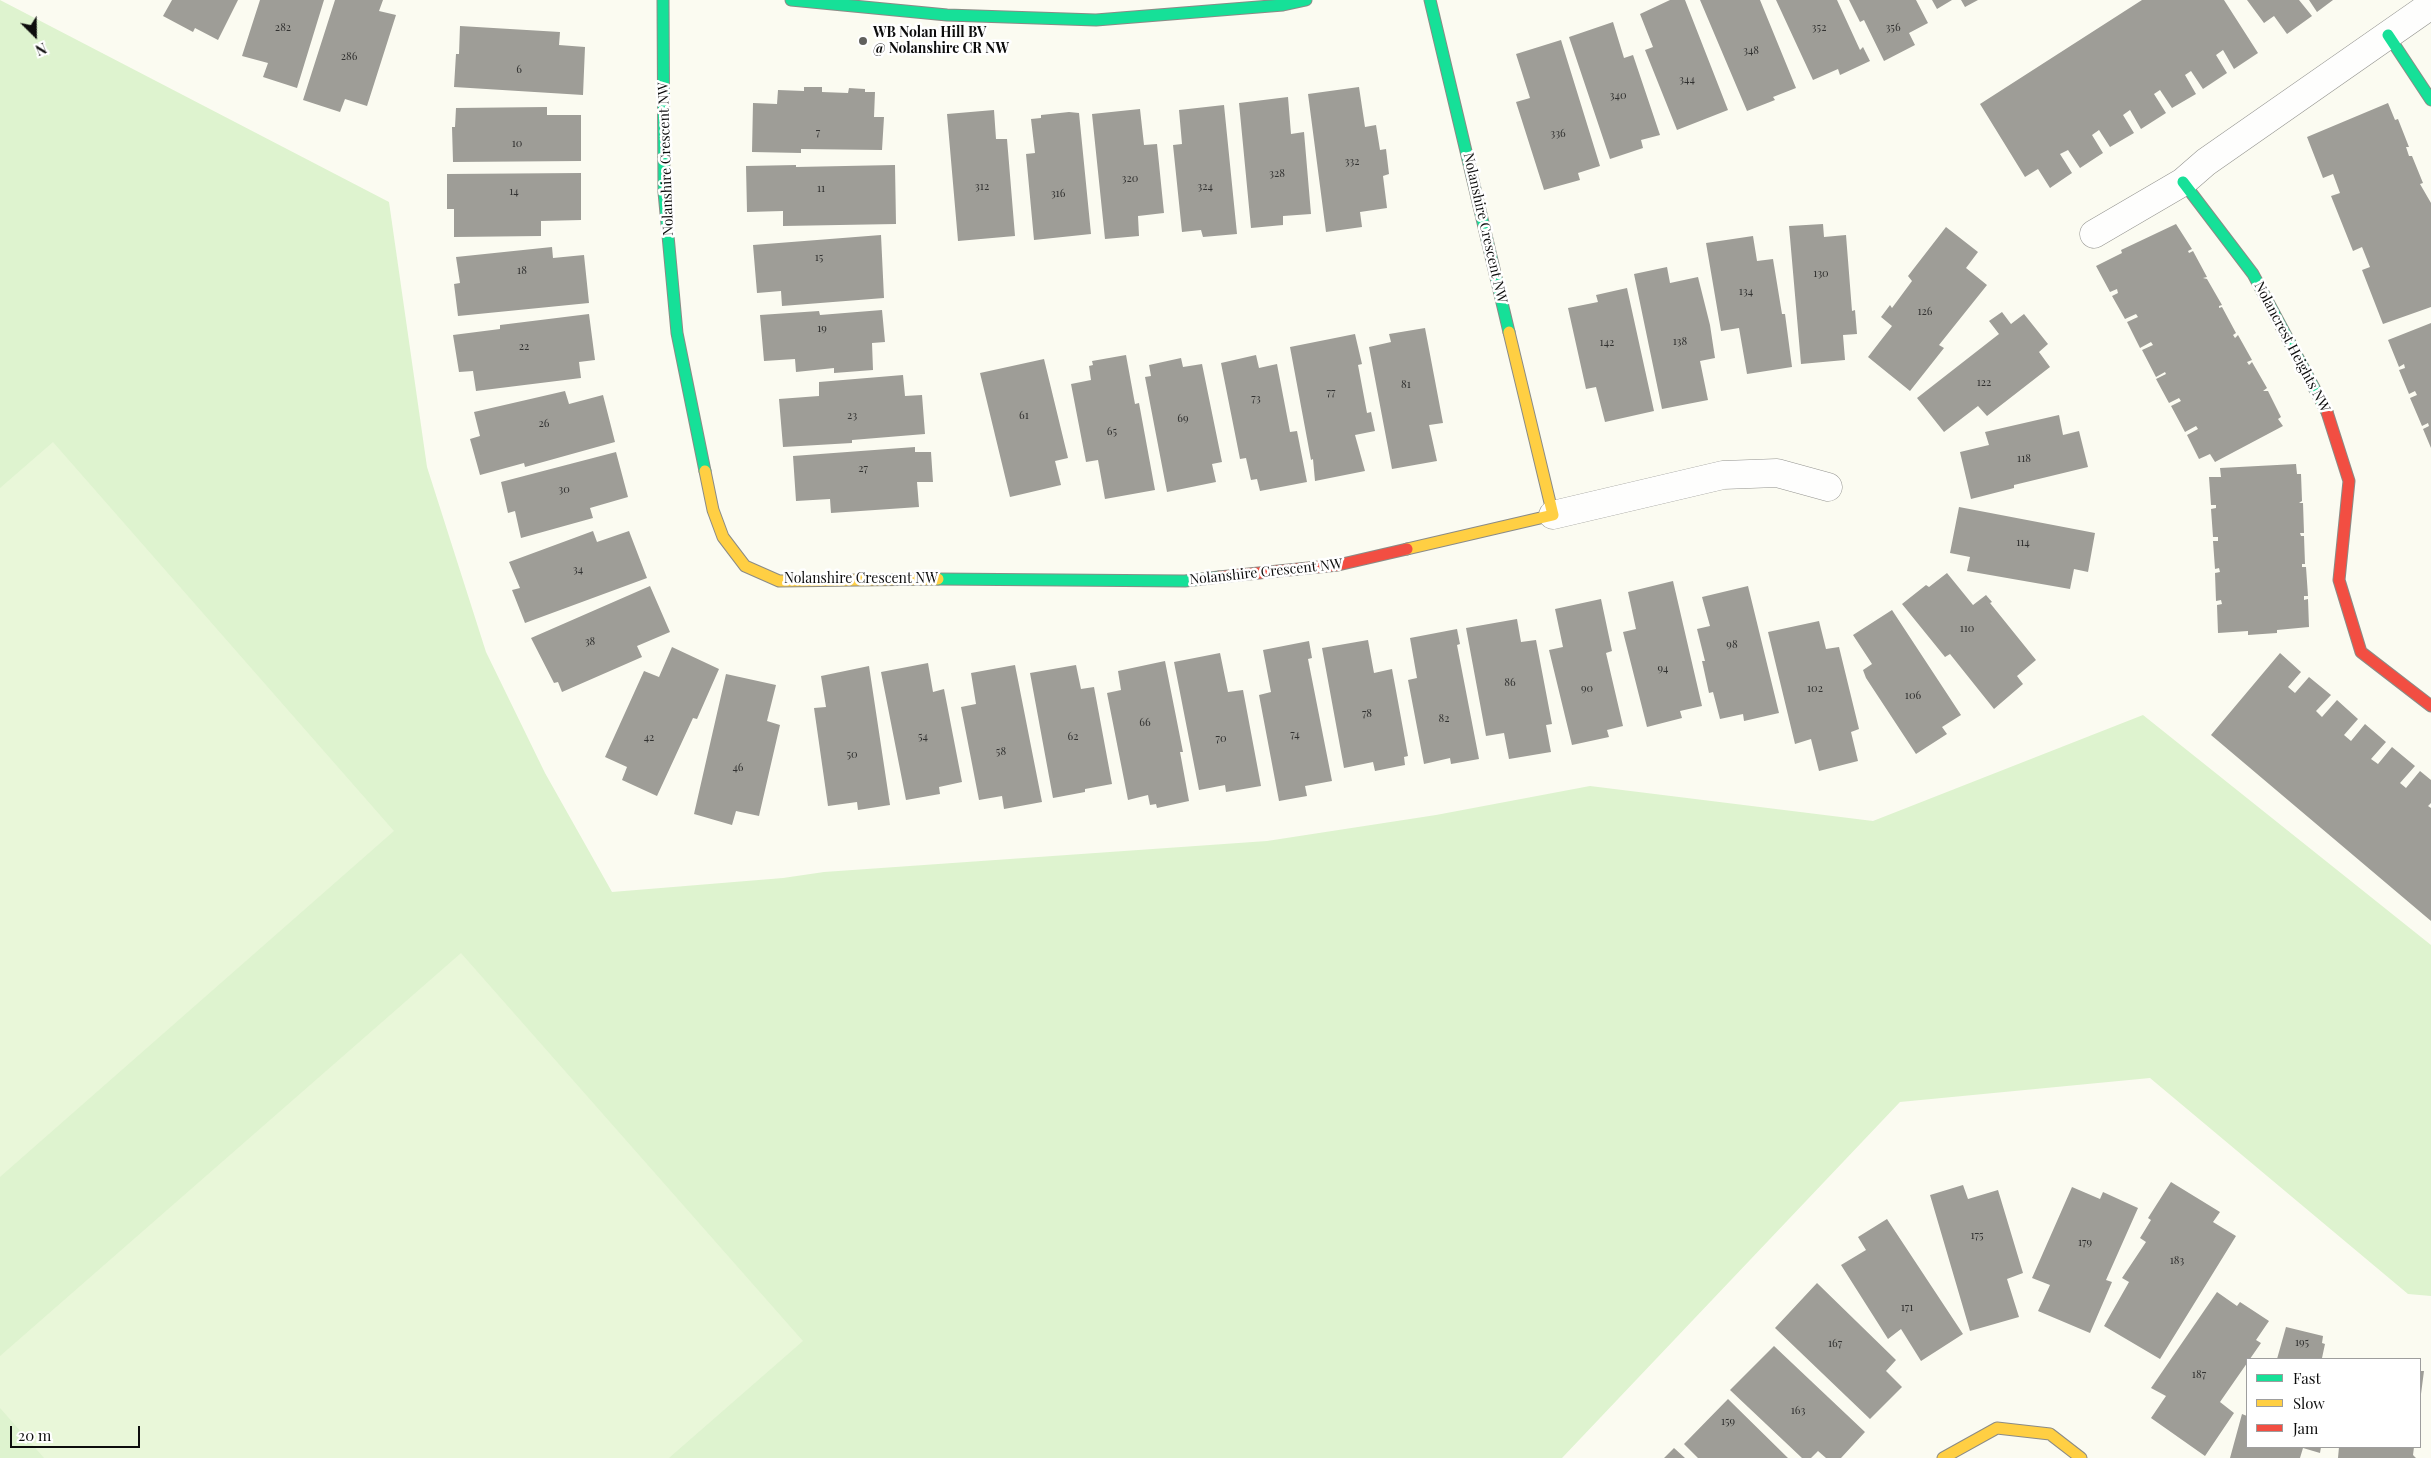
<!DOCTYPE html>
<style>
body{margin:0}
#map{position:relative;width:2431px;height:1458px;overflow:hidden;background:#fbfbf1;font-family:"Playfair Display",serif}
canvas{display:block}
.legend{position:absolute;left:2246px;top:1358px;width:175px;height:90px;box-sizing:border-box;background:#fff;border:1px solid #9e9e9e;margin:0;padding:6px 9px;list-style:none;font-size:15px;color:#0d0d0d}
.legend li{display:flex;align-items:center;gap:10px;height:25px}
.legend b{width:25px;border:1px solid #9e9e9e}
.north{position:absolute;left:10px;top:10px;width:50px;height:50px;-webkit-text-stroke:4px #fff;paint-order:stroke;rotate:157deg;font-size:14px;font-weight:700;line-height:20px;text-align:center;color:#0d0d0d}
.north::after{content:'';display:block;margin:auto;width:18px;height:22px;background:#0d0d0d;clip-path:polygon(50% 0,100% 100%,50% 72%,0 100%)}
.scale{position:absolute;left:10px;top:1426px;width:130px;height:22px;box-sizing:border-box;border:2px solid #0d0d0d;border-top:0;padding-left:6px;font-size:15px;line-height:18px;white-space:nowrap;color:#0d0d0d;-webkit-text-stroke:4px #fff;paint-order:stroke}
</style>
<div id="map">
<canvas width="2431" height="1458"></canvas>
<ul class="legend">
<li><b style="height:6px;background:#16e098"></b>Fast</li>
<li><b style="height:6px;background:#ffcf43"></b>Slow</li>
<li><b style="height:6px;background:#f24e42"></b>Jam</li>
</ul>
<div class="north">N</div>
<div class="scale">20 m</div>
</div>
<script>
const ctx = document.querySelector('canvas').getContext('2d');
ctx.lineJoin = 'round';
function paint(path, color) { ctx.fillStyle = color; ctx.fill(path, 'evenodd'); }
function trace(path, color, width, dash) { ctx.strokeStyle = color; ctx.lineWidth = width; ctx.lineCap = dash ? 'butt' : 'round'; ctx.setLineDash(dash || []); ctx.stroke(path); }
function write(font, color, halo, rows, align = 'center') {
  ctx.font = font + ' "Playfair Display",serif'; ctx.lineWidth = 5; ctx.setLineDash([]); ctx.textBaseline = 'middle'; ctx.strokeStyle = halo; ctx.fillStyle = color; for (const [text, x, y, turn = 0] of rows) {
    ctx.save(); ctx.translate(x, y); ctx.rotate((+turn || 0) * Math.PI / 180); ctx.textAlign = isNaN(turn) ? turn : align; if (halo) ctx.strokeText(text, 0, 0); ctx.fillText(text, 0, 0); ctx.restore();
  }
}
const green = new Path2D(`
 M0 0 389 202 427 467 486 652 545 773 612 892 783 878 824 872 1267 841 1436 815 1590 786 1873 821 2143 715 2431 945V1296L2408 1294 2150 1078 1900 1102 1562 1458H0Z`);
const pitch = new Path2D(`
 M53 442 394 831 0 1177V488Z
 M461 953 803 1341 669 1458H44L0 1408V1356Z`);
const building = new Path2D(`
 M172 0H238L218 40 195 28 193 32 163 16Z
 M260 0H324L297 88 263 77 268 63 242 56Z
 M335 0H383L379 11 396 15 367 106 345 99 340 112 303 100Z
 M1670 0H1685L1728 110 1677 130 1645 50 1653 47 1640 14Z
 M1700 0H1760L1796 88 1773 97 1775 100 1747 111Z
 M1776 0H1837L1860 50 1863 47 1870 61 1840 75 1838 69 1813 80Z
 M1849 0H1916L1928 23 1909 33 1915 45 1884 61 1864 20 1860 22Z
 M1932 0H1952L1937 9Z
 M1961 0H1978L1965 7Z
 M2142 0H2224L2258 53 2234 69 2223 50 2216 55 2227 73 2203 89 2191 71 2185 75 2196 94 2172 108 2160 90 2154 94 2166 113 2141 129 2130 110 2123 115 2134 133 2110 147 2099 130 2092 135 2103 153 2080 168 2068 150 2060 154 2072 173 2050 188 2038 169 2025 177 1980 104Z
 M2247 0H2299L2312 16 2287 34 2274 16 2264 23Z
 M2309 0H2333L2317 12Z
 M1613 22 1624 58 1633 55 1660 135 1641 140 1643 148 1610 159 1569 37Z
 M460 26 560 32 559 45 585 47 583 95 454 87 456 54H459Z
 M1561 40 1600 166 1578 173 1580 180 1544 190 1516 102 1530 98 1516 54Z
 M804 87H822V92L848 93 849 88 865 89V92H875L874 117H884L882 150 801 149V153L752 152 753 103 777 104 778 90 804 91Z
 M1359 87 1365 127 1376 125 1380 150 1386 149 1389 174 1383 176 1387 208 1360 212 1362 227 1326 232 1308 94Z
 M1288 97 1291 134 1304 132 1311 214 1283 216V225L1251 228 1239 103Z
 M2388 103 2395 120 2398 119 2409 147H2406L2409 156H2412L2423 183 2420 184 2431 203V307L2383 324 2362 270 2370 267 2362 247 2353 251 2331 196 2340 193 2333 174 2323 178 2307 137Z
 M1224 105 1237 234 1203 237 1201 230 1182 232 1173 145 1182 144 1179 110Z
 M547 107V115H581V161L453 162 452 127H455L456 108Z
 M1140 109 1144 145 1157 144 1164 213 1138 216 1139 236 1105 239 1092 114Z
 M994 110 996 139H1007L1015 236 958 241 947 114Z
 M1069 112 1079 113 1091 234 1034 240 1026 154 1035 153 1031 119 1041 118V115Z
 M796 165V167L895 165 896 224 783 226V211L747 212 746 166Z
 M581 173V220L541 221V236L454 237V209H447V174Z
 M1823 224 1824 237 1846 235 1852 311 1855 310 1857 334 1843 335 1845 360 1801 364 1789 226Z
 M2176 224 2192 249 2188 251 2189 253 2193 251 2207 277 2203 278 2207 279 2222 305 2219 306V308L2222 307 2236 333 2233 335 2235 338 2238 335 2252 360 2247 362 2249 365 2252 362 2267 388 2263 391H2268L2281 417 2278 419 2283 426 2215 462 2210 454 2199 459 2187 435 2198 429 2196 426 2185 432 2171 406 2181 401 2179 398 2169 403 2156 379 2166 374 2165 372 2156 377 2142 350 2153 345 2151 342 2140 348 2127 322 2138 317 2136 314 2125 319 2112 296 2118 293 2117 289 2110 292 2096 266 2122 253 2121 250Z
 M1946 227 1978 252 1966 268 1987 285 1939 345 1944 348 1910 391 1868 357 1892 326 1881 317 1890 305 1892 308 1912 281 1908 276Z
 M881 235 884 298 782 306 781 291 757 293 753 245Z
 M1753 236 1757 261 1773 259 1782 314H1785L1792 367 1747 374 1739 328 1721 331 1706 243Z
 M552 247 553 258 584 255 589 303 458 316 454 284 460 283 456 257Z
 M1667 267 1670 283 1698 277 1710 325 1715 358 1700 361 1708 400 1662 409 1634 274Z
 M1627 288 1654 411 1605 422 1596 387 1586 389 1568 308 1598 302 1596 295Z
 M882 310 885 342 872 343 873 370 834 373V368L796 372 795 359 764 361 760 315 819 311 820 315Z
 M2002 312 2011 324 2024 314 2048 344 2039 352 2050 367 1987 416 1978 406 1944 432 1917 398 1999 334 1989 321Z
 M589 314 595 360 579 362 581 378 476 391 473 371 459 372 453 335 500 329V325Z
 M2431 323V448L2423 429 2429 426 2428 423 2422 426 2410 398 2417 395 2415 391 2409 394 2399 370 2405 368 2404 364 2399 367 2388 340Z
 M1425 328 1443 423 1429 425 1437 461 1392 469 1369 347 1391 342 1389 334Z
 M1355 334 1362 364 1358 365 1367 413 1371 412 1375 431 1355 435 1365 471 1315 481 1313 459 1311 460 1290 347Z
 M1126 355 1135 404 1139 403 1155 490 1105 499 1098 460 1086 462 1071 384 1091 380 1089 366 1093 365 1092 361Z
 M1256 355 1259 368 1277 364 1290 432 1297 431 1307 482 1260 491 1257 479 1251 480 1246 458 1240 459 1221 363Z
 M1181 358 1183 367 1202 364 1222 462 1212 464 1216 482 1167 492 1145 377 1151 376 1149 365Z
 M1044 359 1068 458 1055 461 1061 485 1010 497 980 373Z
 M903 375 905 396 922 395 925 434 852 440V443L783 447 779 399 819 396V382Z
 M565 391 569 404 603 395 615 442 525 467 524 463 480 475 470 439 480 436 474 412Z
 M2059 415 2063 435 2079 431 2088 467 2014 485V488L1971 499 1960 452 1989 445 1985 432Z
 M915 447V452H931L933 482H917L919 507 831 513 830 499 796 501 793 456Z
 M616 452 628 497 590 508 593 518 521 538 515 511 508 513 501 482Z
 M2296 464 2297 474H2301L2302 501 2299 503H2303L2304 533H2300L2301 536H2304L2305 564H2302V567H2306L2308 596H2304V600L2308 599 2309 627 2277 630V633L2248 635V631L2218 633 2217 605 2222 604 2221 600 2216 601 2215 573 2220 572 2219 568 2215 569 2213 541H2218V537H2213L2211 509 2216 508V505H2211L2209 477H2221L2220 468Z
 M1959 507 2095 533 2088 572 2074 569 2070 589 1967 571 1970 557 1950 553Z
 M593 531 597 542 629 531 647 578 525 623 512 590 520 588 509 562Z
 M1947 573 1973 605 1986 595 1992 602 1990 603 2036 660 2017 676 2023 684 1994 709 1950 654 1945 657 1902 604 1926 585 1929 587Z
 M1673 581 1702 706 1680 711 1682 718 1647 727 1623 632 1636 629 1628 592Z
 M650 586 670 632 637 646 642 657 562 692 558 682 554 683 531 638Z
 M1748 586 1779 713 1744 721 1743 714 1720 719 1713 692 1709 693 1702 661H1705L1697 629 1710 626 1702 597Z
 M1601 599 1612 651 1606 653 1623 726 1607 730 1609 737 1572 745 1549 650 1563 647 1555 609Z
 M1892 610 1961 715 1942 727 1947 734 1916 754 1866 678 1863 670 1872 664 1853 635Z
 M1517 619 1521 642 1536 640 1552 724 1546 725 1551 752 1509 759 1504 733 1486 736 1466 628Z
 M1819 621 1826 649 1839 647 1859 729 1851 732 1858 761 1819 771 1811 739 1795 744 1768 632Z
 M1457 629 1460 644 1457 645 1479 759 1451 764 1450 758 1424 764 1408 680 1417 678 1410 638Z
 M1368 640 1374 673 1392 669 1408 756 1404 757 1405 765 1375 771 1373 762 1344 768 1322 648Z
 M1309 641 1312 658 1308 659 1332 781 1305 786 1307 796 1279 801 1259 695 1271 692 1263 650Z
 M672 647 719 669 697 719 693 718 657 796 622 780 627 767 605 757 644 671 659 677Z
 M1220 653 1228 692 1243 690 1261 786 1226 792 1225 785 1199 790 1174 662Z
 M2280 653 2301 672 2288 687 2295 693 2309 677 2331 695 2316 711 2322 717 2337 700 2358 719 2344 735 2351 741 2365 724 2386 742 2371 759 2378 764 2392 747 2415 766 2400 783 2406 788 2420 771 2431 780V803L2428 806 2431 808V921L2211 735Z
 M1165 661 1183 752H1180L1189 801 1157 808 1156 804 1150 805 1148 795 1128 800 1107 693 1121 690 1118 671Z
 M928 663 933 692 944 689 962 782 939 787 940 794 906 800 881 672Z
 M1015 665 1042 802 1004 809 1002 796 979 800 961 707 976 704 971 673Z
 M1076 665 1081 689 1094 687 1112 784 1085 789V792L1053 798 1030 673Z
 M869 666 890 805 858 810 857 802 828 806 814 708 826 707 821 676Z
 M726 674 776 685 767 721 780 725 759 816 736 811 732 825 694 814Z
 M2171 1182 2220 1212 2213 1222 2236 1236 2160 1359 2104 1326 2129 1282 2122 1278 2146 1242 2140 1238 2151 1220 2148 1218Z
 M1963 1185 1968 1199 1998 1190 2023 1273 2007 1279 2019 1317 1970 1331 1930 1195Z
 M2072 1187 2100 1199 2103 1192 2138 1208 2106 1280 2112 1282 2090 1333 2038 1311 2050 1285 2032 1278Z
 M1887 1219 1963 1334 1921 1361 1901 1329 1888 1339 1841 1265 1866 1250 1858 1237Z
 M1817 1283 1896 1360 1886 1371 1902 1387 1870 1419 1775 1328Z
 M2217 1292 2237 1306 2240 1302 2269 1321 2256 1340 2261 1343 2220 1402 2234 1413 2205 1456 2151 1418 2166 1396 2151 1388Z
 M2286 1327 2323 1336 2322 1343 2325 1344 2322 1358 2326 1359H2277Z
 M1774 1346 1865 1432 1841 1458H1826L1818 1451 1811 1458H1802L1730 1390Z
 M2420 1371H2424L2421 1394H2420Z
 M1728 1399 1788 1458H1698L1684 1444Z
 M2242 1414 2247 1416V1447H2321L2320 1453 2303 1448 2300 1458H2230Z
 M2339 1447H2414L2413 1455 2416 1458H2338Z
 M1674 1448 1685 1458H1664Z`);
const street = new Path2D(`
 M2094 234 2183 182 2206 162 2431 5
 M1553 515 1723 475 1777 473 1828 487`);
const fast = new Path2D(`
 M663 0 664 192 677 333 705 471
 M791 0 947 15 1096 20 1283 5 1306 0
 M1430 0 1509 332
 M2388 35 2431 100
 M2183 182 2253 274 2327 412
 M938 579 1185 581 1219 577`);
const slow = new Path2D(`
 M705 471 713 510 723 537 745 566 779 581 938 579
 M1407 549 1553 515 1509 332
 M1943 1458 1997 1428 2050 1434 2081 1458`);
const jam = new Path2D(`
 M2327 412 2349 481 2339 580 2361 652 2431 706
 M1219 577 1338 565 1407 549`);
const markers = [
 [863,41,5,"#60605d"]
];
const numberNames = [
 ["282",283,28],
 ["352",1819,28],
 ["356",1893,28],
 ["348",1751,51],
 ["286",349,57],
 ["6",519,70],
 ["344",1687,80],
 ["340",1618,96],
 ["7",818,133],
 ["336",1558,134],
 ["10",517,144],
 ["332",1352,162],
 ["328",1277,174],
 ["320",1130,179],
 ["312",982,187],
 ["324",1205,187],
 ["11",821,189],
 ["14",514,192],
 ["316",1058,194],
 ["15",819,258],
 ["18",522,271],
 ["130",1821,274],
 ["134",1746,292],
 ["126",1925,312],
 ["19",822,329],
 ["138",1680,342],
 ["142",1607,343],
 ["22",524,347],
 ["122",1984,383],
 ["81",1406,385],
 ["77",1331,393],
 ["73",1256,399],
 ["23",852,416],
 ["61",1024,416],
 ["69",1183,419],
 ["26",544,424],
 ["65",1112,432],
 ["118",2024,459],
 ["27",863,469],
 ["30",564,490],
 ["114",2023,543],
 ["34",578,570],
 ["110",1967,629],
 ["38",590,642],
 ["98",1732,645],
 ["94",1663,669],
 ["86",1510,683],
 ["90",1587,689],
 ["102",1815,689],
 ["106",1913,696],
 ["78",1367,714],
 ["82",1444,719],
 ["66",1145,723],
 ["74",1295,735],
 ["54",923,737],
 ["62",1073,737],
 ["42",649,738],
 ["70",1221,739],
 ["58",1001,752],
 ["50",852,755],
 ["46",738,768],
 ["175",1977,1236],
 ["179",2085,1243],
 ["183",2177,1261],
 ["171",1907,1308],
 ["195",2302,1343],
 ["167",1835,1344],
 ["187",2199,1375],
 ["163",1798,1411],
 ["159",1728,1422]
];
const poiNames = [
 ["WB Nolan Hill BV",873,33],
 ["@ Nolanshire CR NW",873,49]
];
const streetNames = [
 ["Nolanshire Crescent NW",666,159,-92],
 ["Nolanshire Crescent NW",1485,228,77],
 ["Nolancrest Heights NW",2292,347,62],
 ["Nolanshire Crescent NW",1266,572,-6],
 ["Nolanshire Crescent NW",861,579]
];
paint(green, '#def3cf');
paint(pitch, '#e9f7d9');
paint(building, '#9e9d97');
trace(street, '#949490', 29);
trace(fast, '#8b8b86', 13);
trace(slow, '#8b8b86', 13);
trace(jam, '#8b8b86', 13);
trace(street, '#fefefd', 28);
trace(fast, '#16e098', 11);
trace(slow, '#ffcf43', 11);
trace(jam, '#f24e42', 11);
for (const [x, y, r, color] of markers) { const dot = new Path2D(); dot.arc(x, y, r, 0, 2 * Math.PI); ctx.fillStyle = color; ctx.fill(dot); trace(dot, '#fff', 2); }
write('11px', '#313130', null, numberNames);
write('bold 14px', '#0d0d0d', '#fff', poiNames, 'left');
write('14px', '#0d0d0d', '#fff', streetNames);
</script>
